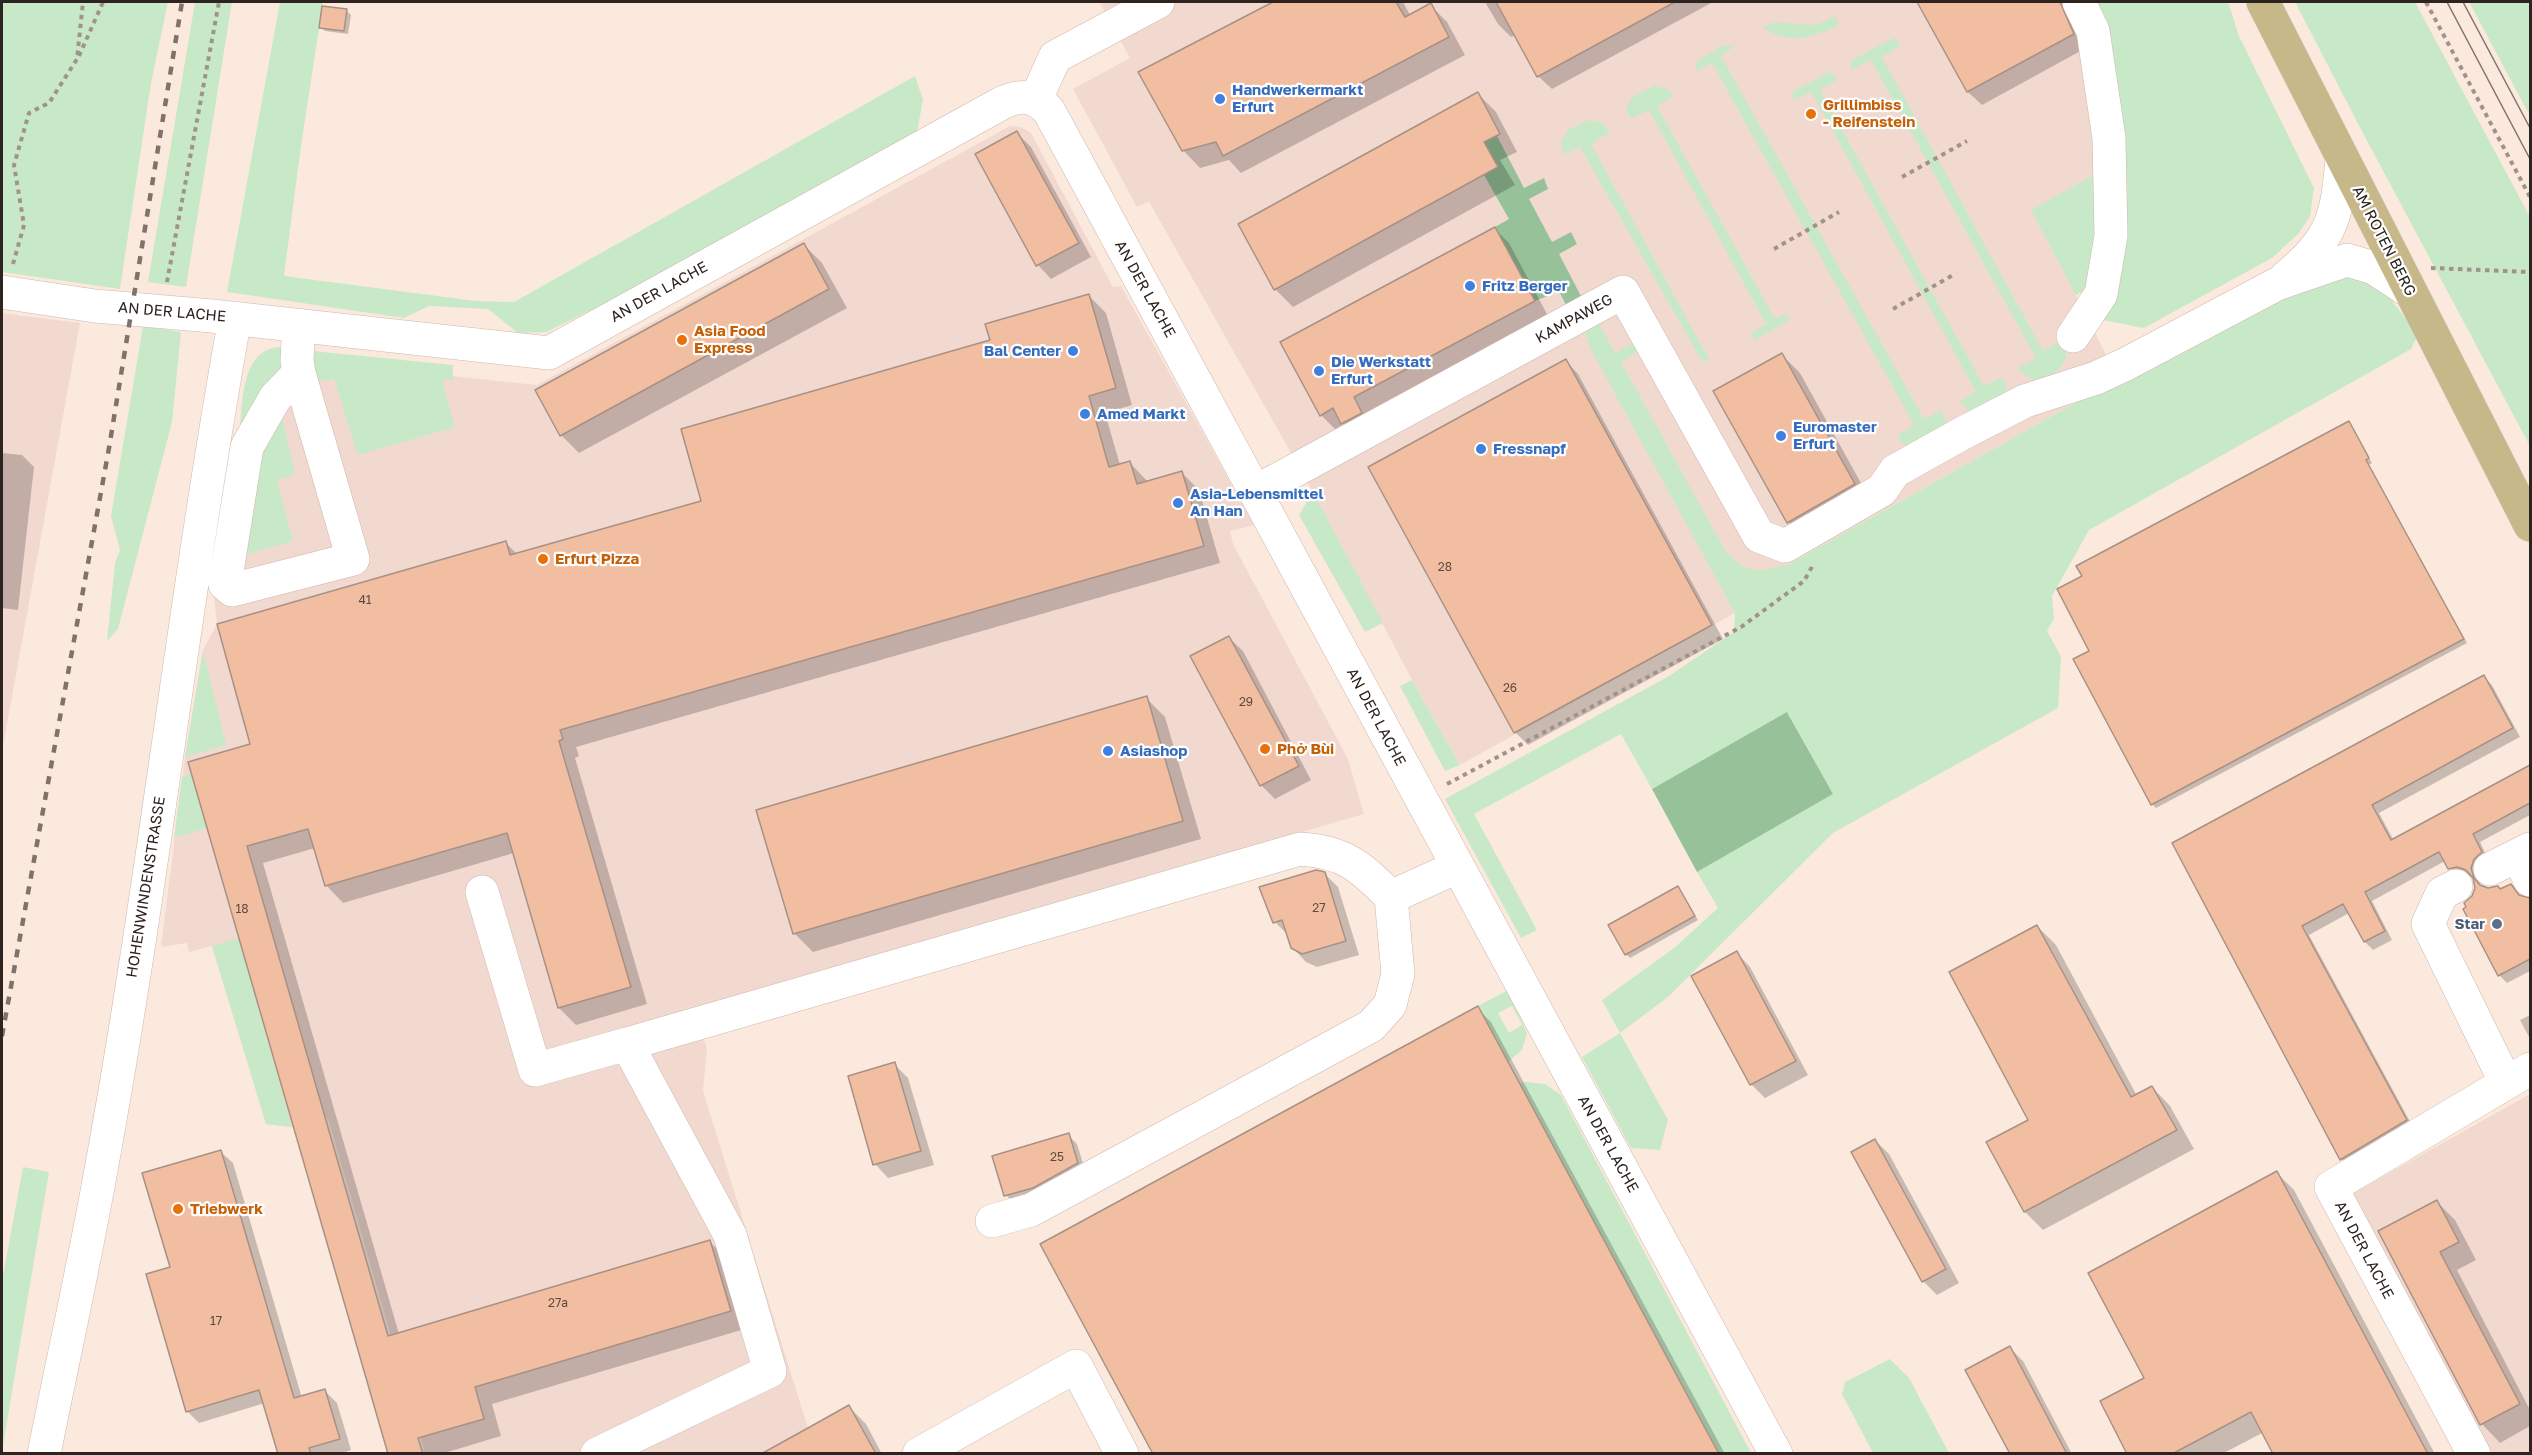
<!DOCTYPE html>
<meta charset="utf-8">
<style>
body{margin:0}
#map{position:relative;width:2532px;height:1455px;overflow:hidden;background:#fce9de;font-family:"Golos Text",sans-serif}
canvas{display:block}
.frame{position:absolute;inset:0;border:3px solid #2d2420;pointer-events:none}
</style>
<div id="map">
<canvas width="2532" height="1455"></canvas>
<div class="frame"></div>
</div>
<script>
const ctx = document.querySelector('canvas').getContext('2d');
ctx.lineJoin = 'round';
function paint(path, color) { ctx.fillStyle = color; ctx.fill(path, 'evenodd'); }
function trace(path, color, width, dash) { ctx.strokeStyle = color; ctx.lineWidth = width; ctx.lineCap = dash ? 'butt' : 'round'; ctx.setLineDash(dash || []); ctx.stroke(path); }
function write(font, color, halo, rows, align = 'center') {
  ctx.font = font + ' "Golos Text",sans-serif'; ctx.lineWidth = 4.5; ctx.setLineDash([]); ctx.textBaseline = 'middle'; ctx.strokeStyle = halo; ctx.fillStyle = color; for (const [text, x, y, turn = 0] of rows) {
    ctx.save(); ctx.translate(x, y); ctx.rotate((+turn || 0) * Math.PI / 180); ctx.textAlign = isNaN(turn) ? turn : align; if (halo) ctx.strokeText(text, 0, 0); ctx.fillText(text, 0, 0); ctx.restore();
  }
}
const commercial = new Path2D(`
 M1099 2H2067L2082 30 2101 171 2096 284 2076 295 2118 379 1789 564 1735 613 1460 765 1412 680 1313 492 1169 237 1149 202 1137 207 1073 89 1130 58Z
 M1010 126 1021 127 1031 133 1113 287 1121 286 1254 525 1230 531 1233 544 1348 759 1364 814 694 1008 707 1049 703 1091 808 1428 761 1453H425L328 1118 292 1127 266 1124 212 946 189 952 187 943 161 947 185 757 203 650 217 624 214 598 246 386 271 357 537 385Z
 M2 313 80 323 2 752Z
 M2530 1094V1453H2465L2330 1206Z`);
const green = new Path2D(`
 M2 2H168L151 83 120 289 2 272Z
 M195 2H232L186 287 148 282Z
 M280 2H323L300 153 284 276 476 301 514 302 915 76 923 100 917 132 608 302 546 332 518 333 488 309 429 306 404 318 227 292Z
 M2088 2H2228L2239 36 2314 188 2310 216 2299 233 2272 258 2144 328 2103 320Z
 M2295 2H2415L2530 217V446L2365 137Z
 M2469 2H2530V116Z
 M1835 16 1839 25C1816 37 1785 46 1763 27L1775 22 1815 25Z
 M1895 37 1900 46 1882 57 2043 351 2063 340 2067 357 2059 370 2040 381 2029 378 2017 368 2036 358 1871 60 1852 70 1850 61Z
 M1724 45 1735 46 1721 56 1924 419 1941 410 1946 421 1942 432 1907 446 1901 442 1898 435 1914 425 1712 63 1695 72 1697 61Z
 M1829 72 1833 73 1837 80 1820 90 1984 386 2002 377 2007 387 2006 395 1970 414 1960 401 1976 392 1827 120 1811 92 1794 100 1792 95 1794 91Z
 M1655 85 1667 89 1674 96 1657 106 1775 319 1786 313 1790 320 1754 340 1751 333 1766 324 1649 110 1631 119 1626 109 1631 98Z
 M1589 120 1602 123 1610 132 1591 144 1709 359 1703 363 1580 147 1564 155 1561 142 1568 130Z
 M2101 171 2096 284 2076 295 2031 210Z
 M2341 274 2380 285 2418 335 2411 349 2089 530 2052 596 2054 618 2047 631 2061 657 2058 708 1833 833 1668 997 1620 1033 1668 1120 1660 1150 1631 1148 1582 1057 1620 1033 1602 1000 1674 948 1718 908 1697 872 1833 794 1788 713 1652 789 1621 734 1474 814 1537 930 1521 938 1445 799 1669 676 1734 632 1735 613 1590 348 1584 329 1598 322 1615 353 1634 343 1638 351 1621 362 1726 552C1748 575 1760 572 1789 564L2118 379 2305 285Z
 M143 326 181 332 172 422 118 629 107 641 115 563 120 550 111 516Z
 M280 347 285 353 287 374 239 441C243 410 238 349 280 347Z
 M313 351 453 365V380H442L455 427 358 455 334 379 315 382Z
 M280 409 295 474 277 480 293 541 238 557 255 453Z
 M1313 492 1383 623 1365 632 1299 515Z
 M203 650 226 745 185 757Z
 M1412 680 1460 765 1445 771 1400 686Z
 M191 774 207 828 174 838 182 777Z
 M238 938 292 1127 266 1124 212 946Z
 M1508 990 1527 1033 1522 1050 1508 1062 1478 1006ZM1512 1006 1522 1025 1509 1033 1498 1013Z
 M1527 1082 1545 1084 1561 1095 1751 1453H1719L1519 1083Z
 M23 1167 49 1172 2 1451V1281Z
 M1890 1359 1909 1378 1949 1453H1873L1842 1394 1845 1382Z`);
const forest = new Path2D(`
 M1497 136 1524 188 1544 178 1548 189 1529 199 1552 242 1571 232 1577 244 1559 254 1582 298 1568 309 1559 291 1535 301 1495 227 1509 219 1484 175V142Z
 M1787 712 1833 794 1697 872 1652 789Z`);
const shadow = new Path2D(`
 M1276 2H1403L1410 15 1430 5 1447 22 1465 55 1241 173 1229 160 1200 168 1183 150 1141 73Z
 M1485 2H1713L1552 89 1538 76 1516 35 1511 37 1498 24Z
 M1919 2H2072L2086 48 1982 105 1968 92Z
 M346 10 351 15 348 34 325 31 321 27Z
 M1478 94 1496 112 1517 152 1500 160 1515 185 1293 307 1275 289Z
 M1017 133 1031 147 1091 257 1051 279 1038 265 977 155Z
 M1495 229 1509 243 1548 316 1367 412 1375 427 1357 437 1344 424 1335 429 1321 415Z
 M804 245 822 263 847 308 579 453 561 435Z
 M1089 296 1106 313 1132 405 1105 413 1120 465 1130 463 1148 482 1182 473 1199 490 1220 563 576 747 579 756 575 758 647 1004 576 1025 559 1008 514 853 343 903 326 885 315 848 263 863 399 1334 710 1242 727 1259 748 1328 492 1404 501 1436 441 1454H390L189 763 252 745 505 542 518 555 703 502 992 341Z
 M1781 354 1800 373 1872 503 1807 541 1788 522Z
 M1566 361 1578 374 1723 639 1528 745 1515 732 1370 468Z
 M2349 423 2372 463 2368 465 2467 643 2156 808 2152 804 2091 651Z
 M2 453 22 455 34 467 18 610 2 608Z
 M1229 638 1243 651 1311 780 1275 799 1261 785Z
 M2484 677 2492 685 2520 737 2379 813 2394 841 2530 767V815L2480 842 2489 861 2479 876 2481 887 2501 891 2511 885 2522 898 2530 900V971L2507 983 2499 975 2474 878 2466 875 2457 877 2445 861 2372 901 2392 940 2373 950 2365 942 2349 913 2309 935 2414 1129 2350 1167 2341 1159 2174 843Z
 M1146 698 1165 717 1201 839 813 952 794 933Z
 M1324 873 1338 887 1359 955 1317 967 1306 962 1292 947 1288 935 1275 922Z
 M1677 887 1698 920 1630 958 1626 954Z
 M2037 926 2056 945 2137 1096 2152 1087 2170 1106 2194 1149 2043 1230 2025 1212 1988 1143 2030 1121Z
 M1737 953 1750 967 1808 1075 1765 1098 1751 1084 1693 976Z
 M1477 1008 1491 1022 1725 1454H1155Z
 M2530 1015V1039L2520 1020Z
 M894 1064 908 1078 934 1165 888 1178 875 1164Z
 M1068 1135 1077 1144 1086 1173 1015 1204 1006 1195Z
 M1875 1140 1889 1154 1959 1283 1937 1295 1923 1281Z
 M221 1152 233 1163 302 1398 325 1391 337 1403 351 1450 340 1454H279L265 1403 199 1423 187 1411 172 1268Z
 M2276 1172 2294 1190 2435 1454H2275L2264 1432 2222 1454H2129L2146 1379Z
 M2437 1202 2455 1220 2476 1260 2457 1270 2530 1410V1426L2500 1443 2482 1424 2380 1232Z
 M2010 1348 2023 1361 2072 1454H2012Z
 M849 1407 866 1424 882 1454H765Z`);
const building = new Path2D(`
 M1273 2H1396L1405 17 1431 3 1449 37 1223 156 1216 142 1182 151 1138 72Z
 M1496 2H1675L1537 77Z
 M1917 2H2060L2074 34 1967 92Z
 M322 6 347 9 344 31 319 28Z
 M1478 92 1500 134 1484 142 1498 167 1274 290 1238 224Z
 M1017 131 1079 243 1036 266 975 154Z
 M1495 227 1535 301 1354 397 1362 413 1341 424 1333 408 1320 416 1280 342Z
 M804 243 829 289 560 436 535 390Z
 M1089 294 1116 388 1089 396 1109 467 1130 461 1137 484 1182 471 1204 546 560 730 563 739 559 741 631 987 558 1008 507 833 325 886 308 829 247 846 388 1336 710 1240 731 1311 475 1387 484 1419 418 1438 423 1454H388L188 762 250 744 217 624 506 541 510 555 701 501 681 429 990 340 985 324Z
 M1782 353 1855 484 1787 523 1713 391Z
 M1566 359 1712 625 1514 733 1368 467Z
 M2349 421 2369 458 2366 460 2464 639 2151 805 2073 659 2089 651 2057 589 2082 576 2076 566Z
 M1229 636 1299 766 1260 786 1190 656Z
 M2484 675 2513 728 2372 805 2391 840 2530 765V803L2473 834 2482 852 2474 859 2471 868 2474 878 2480 885 2488 888 2498 886 2500 889 2511 884 2519 895 2530 898V959L2498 976 2463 909 2466 907 2464 903 2472 896 2475 888 2473 878 2466 870 2457 867 2448 869 2439 852 2365 892 2385 931 2364 942 2343 904 2302 926 2407 1120 2340 1160 2172 843Z
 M1147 696 1183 821 793 934 756 810Z
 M1316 870 1325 872 1346 941 1302 954 1291 948 1282 920 1273 923 1259 887Z
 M1678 886 1695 916 1625 955 1608 925Z
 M2037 925 2131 1097 2152 1086 2177 1130 2024 1212 1986 1142 2028 1120 1949 972Z
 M1737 951 1796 1061 1750 1085 1691 976Z
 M1478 1006 1719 1454H1153L1040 1244Z
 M895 1062 921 1151 873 1165 848 1076Z
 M1069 1133 1078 1163 1033 1188 1004 1196 992 1156Z
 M1875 1139 1946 1269 1922 1282 1851 1152Z
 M221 1150 294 1398 325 1389 340 1439 309 1448 311 1454H278L259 1390 186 1412 146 1274 170 1267 142 1173Z
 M2277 1171 2428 1454H2273L2251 1412 2172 1454H2127L2100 1401 2144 1378 2088 1273Z
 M2437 1200 2459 1242 2440 1252 2520 1404 2480 1425 2378 1231Z
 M2010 1346 2067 1454H2010L1965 1370Z
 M849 1405 876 1454H761L808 1428Z`);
const path = new Path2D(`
 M2426 2 2530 197
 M79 56 103 2
 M1902 177 1967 141
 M1774 249 1839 212
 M13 264 24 225 14 165 29 113 49 103 77 59 83 2
 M2431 268 2530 272
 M167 282 219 2
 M1893 309 1955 274
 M1447 784 1741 627 1804 581 1813 565`);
const minor = new Path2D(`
 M1036 99 1055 57 1158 2
 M2286 277C2333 239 2337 216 2342 159
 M2 292 95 306 212 316 549 353 1002 103C1021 94 1035 95 1049 111L1776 1454
 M2073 336 2101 294 2111 236 2109 138 2093 31 2079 2
 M299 373 275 398 247 447 225 584 232 590 353 559 299 373 297 360 299 325
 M1255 492 1623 292 1759 536 1785 546 1882 490 1895 471 1963 433 2025 401 2096 378 2126 364 2277 284 2347 260 2374 268 2409 291
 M2530 849 2518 855 2530 880
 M2490 869 2518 855
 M2456 886 2442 893 2428 924 2506 1083
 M482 892 535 1070 627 1044
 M992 1221 1031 1210 1371 1026 1390 1005 1398 974 1391 897
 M44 1454C63 1359 84 1265 101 1170 153 887 184 601 235 318
 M597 1454 770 1371 730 1235 627 1044 1300 849C1345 852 1360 866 1391 897L1457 867
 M919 1454 1076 1366 1122 1454
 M2474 1454 2331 1187 2530 1069`);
const major = new Path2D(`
 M2263 2 2530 525`);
const tram = new Path2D(`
 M2447 2 2530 159
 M2463 2 2530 128`);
const rail = new Path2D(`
 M2 1036 109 448 182 2`);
const markers = [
 [1220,99,6,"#3f7fe0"],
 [1811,114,6,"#e8710a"],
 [1470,286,6,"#3f7fe0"],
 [682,340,6,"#e8710a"],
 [1073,351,6,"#3f7fe0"],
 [1319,371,6,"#3f7fe0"],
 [1085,414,6,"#3f7fe0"],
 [1781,436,6,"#3f7fe0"],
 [1481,449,6,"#3f7fe0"],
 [1178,503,6,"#3f7fe0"],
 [543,559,6,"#e8710a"],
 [1265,749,6,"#e8710a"],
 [1108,751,6,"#3f7fe0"],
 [2497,924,6,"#5c6f8a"],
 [178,1209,6,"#e8710a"]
];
const numberNames = [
 ["28",1445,567],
 ["41",365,600],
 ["26",1510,688],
 ["29",1246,702],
 ["27",1319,908],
 ["18",242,909],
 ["25",1057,1157],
 ["27a",558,1303],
 ["17",216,1321]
];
const shopNames = [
 ["Handwerkermarkt",1232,90],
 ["Erfurt",1232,107],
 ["Fritz Berger",1482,286],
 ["Bal Center",1061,351,"right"],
 ["Die Werkstatt",1331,362],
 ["Erfurt",1331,379],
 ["Amed Markt",1097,414],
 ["Euromaster",1793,427],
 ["Erfurt",1793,444],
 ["Fressnapf",1493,449],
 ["Asia-Lebensmittel",1190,494],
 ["An Han",1190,511],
 ["Asiashop",1120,751]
];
const foodNames = [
 ["Grillimbiss",1823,105],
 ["- Reifenstein",1823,122],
 ["Asia Food",694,331],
 ["Express",694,348],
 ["Erfurt Pizza",555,559],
 ["Phở Bùi",1277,749],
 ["Triebwerk",190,1209]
];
const streetNames = [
 ["AM ROTEN BERG",2384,241,63],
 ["AN DER LACHE",1145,289,61],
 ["AN DER LACHE",659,292,-29],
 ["AN DER LACHE",172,312,5],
 ["KAMPAWEG",1574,319,-29],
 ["AN DER LACHE",1376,717,62],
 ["HOHENWINDENSTRASSE",146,887,-81],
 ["AN DER LACHE",1608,1144,61],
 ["AN DER LACHE",2364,1250,62]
];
const serviceNames = [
 ["Star",2485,924]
];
paint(commercial, '#f2d9d0');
paint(green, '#c8e9c8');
paint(forest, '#97c198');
paint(shadow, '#0003');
paint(building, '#f2bea1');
trace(building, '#a79185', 1.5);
trace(minor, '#ceb7ab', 34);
trace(major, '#d5d3d2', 34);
trace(path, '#a1938b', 4, [4.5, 4.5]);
trace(minor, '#fff', 33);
trace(major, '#c6b888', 33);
trace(tram, '#7f726c', 1.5);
trace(rail, '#7f726c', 4.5, [8, 8]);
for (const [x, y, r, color] of markers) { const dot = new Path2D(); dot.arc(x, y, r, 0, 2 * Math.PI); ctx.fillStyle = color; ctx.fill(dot); trace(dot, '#fff', 2); }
write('12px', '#5e4a40', null, numberNames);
write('bold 15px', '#366cbe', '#fff', shopNames, 'left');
write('bold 15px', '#c56008', '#fff', foodNames, 'left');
write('15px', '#2d2420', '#fff', streetNames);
write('bold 15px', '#4e5e75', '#fff', serviceNames, 'right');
</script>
